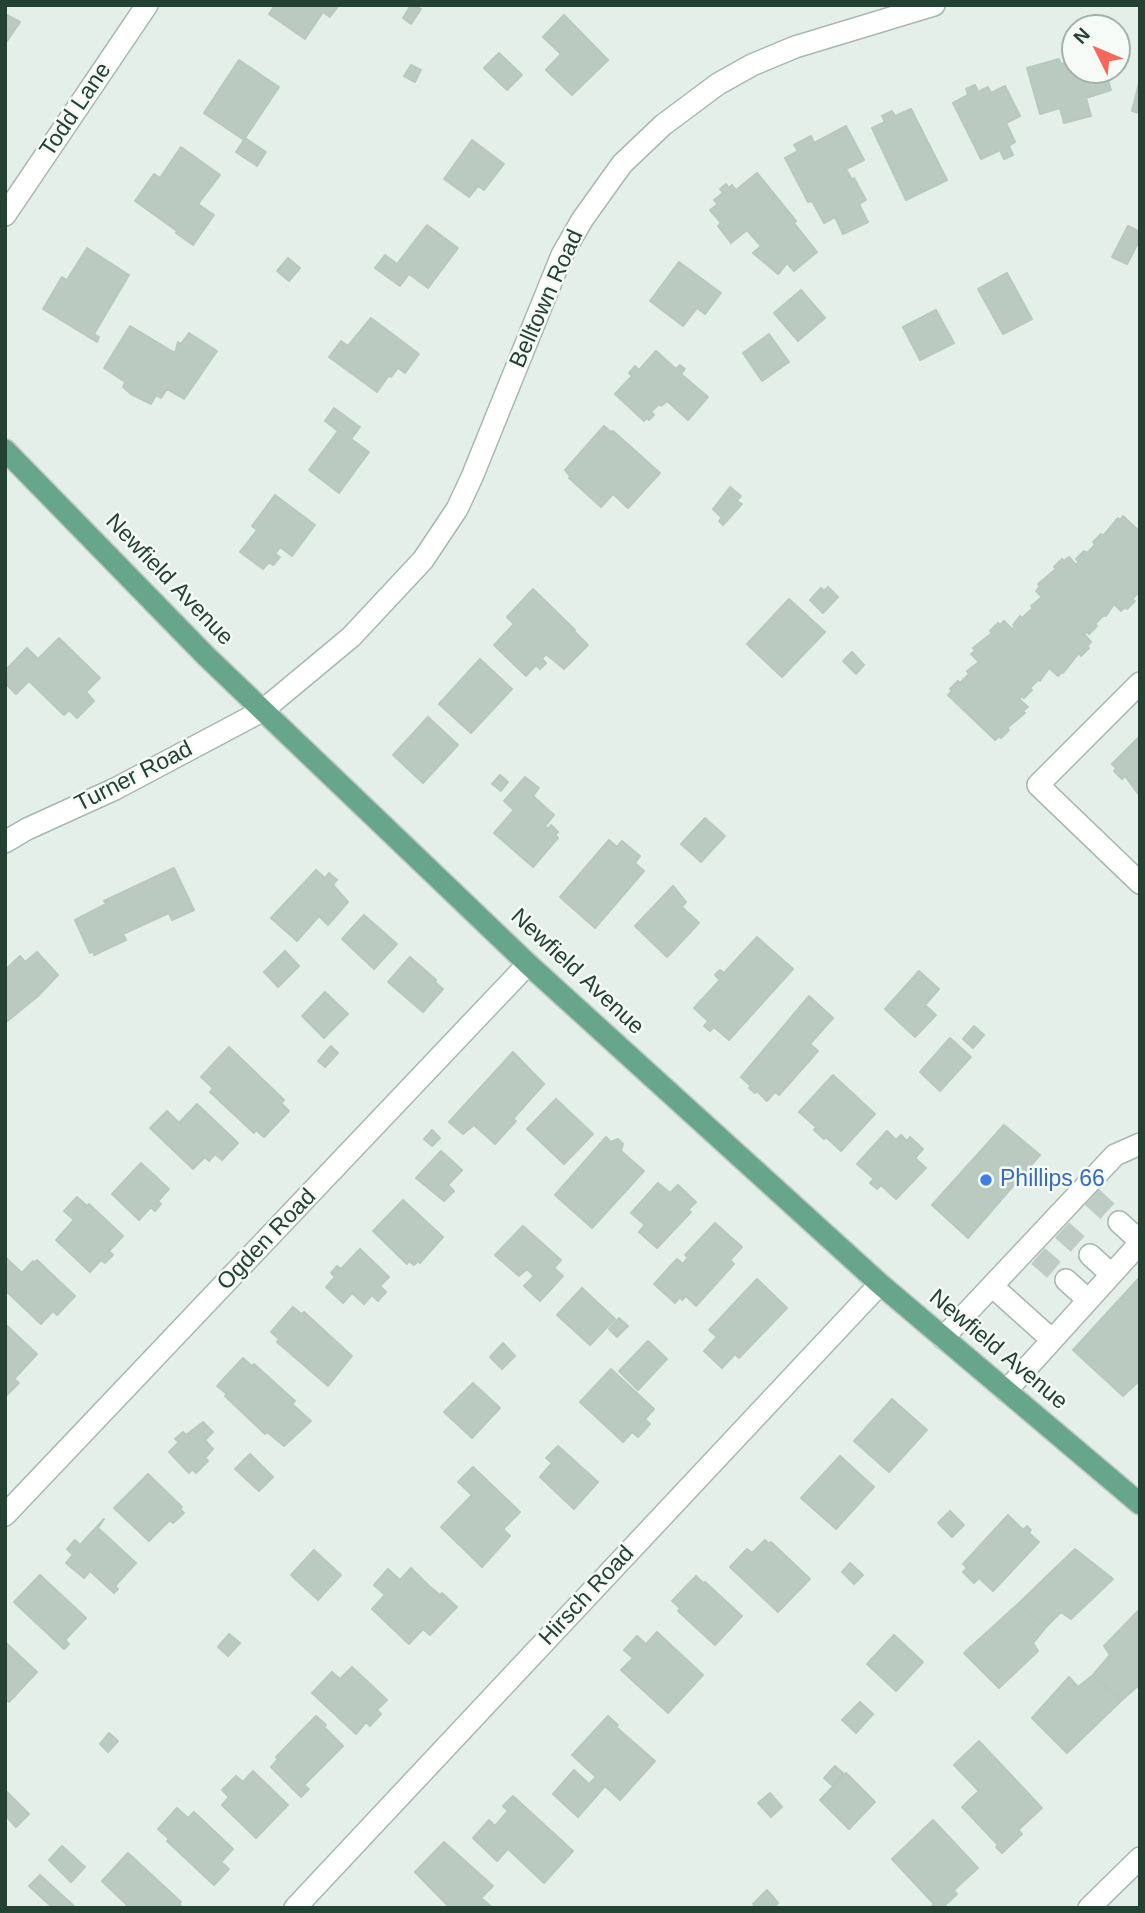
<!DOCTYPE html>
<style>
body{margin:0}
#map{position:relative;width:1145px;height:1913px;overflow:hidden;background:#e5efe9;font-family:Helvetica,sans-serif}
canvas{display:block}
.frame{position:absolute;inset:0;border:7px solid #234234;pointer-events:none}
.north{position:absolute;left:1061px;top:14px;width:70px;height:70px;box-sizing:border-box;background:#f6fbf8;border:2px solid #a2b1aa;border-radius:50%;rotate:313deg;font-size:19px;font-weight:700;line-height:28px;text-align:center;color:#234234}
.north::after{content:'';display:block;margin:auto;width:24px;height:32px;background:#f7665b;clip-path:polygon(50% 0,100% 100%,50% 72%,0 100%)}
</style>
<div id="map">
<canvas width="1145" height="1913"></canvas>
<div class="frame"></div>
<div class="north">N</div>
</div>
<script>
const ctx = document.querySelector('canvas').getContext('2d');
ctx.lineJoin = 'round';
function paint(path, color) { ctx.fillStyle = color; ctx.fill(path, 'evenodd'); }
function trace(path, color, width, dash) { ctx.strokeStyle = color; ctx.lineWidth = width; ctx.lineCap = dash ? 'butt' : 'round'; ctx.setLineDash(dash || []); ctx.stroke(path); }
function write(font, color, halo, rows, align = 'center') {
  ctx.font = font + ' Helvetica,sans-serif'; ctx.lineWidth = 5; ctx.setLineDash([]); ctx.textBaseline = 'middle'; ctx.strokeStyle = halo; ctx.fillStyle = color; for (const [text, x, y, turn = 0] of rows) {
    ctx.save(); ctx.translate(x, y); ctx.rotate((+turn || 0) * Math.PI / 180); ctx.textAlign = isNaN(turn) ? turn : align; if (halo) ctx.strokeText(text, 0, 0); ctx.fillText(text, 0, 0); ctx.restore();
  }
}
const building = new Path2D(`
 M275 5H339L330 17 323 12 305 39 269 14Z
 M411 5 421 9 411 24 403 18Z
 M5 14 20 22 5 44Z
 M564 15 608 60 572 95 546 70 561 54 543 37Z
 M499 53 522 75 507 90 484 68Z
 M1059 59 1061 64 1075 60V70H1105L1111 90 1086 98 1091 116 1064 123 1060 108 1040 114 1027 68Z
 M239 60 279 87 245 138 266 152 257 166 236 152 244 140 204 113Z
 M411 65 421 70 415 82 404 76Z
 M1140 79V113L1132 111Z
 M975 85 978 92 988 87 991 93 1005 86 1020 116 1006 123 1015 142 1009 146 1013 155 1004 159 1000 150 981 159 953 103 968 95 966 89Z
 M911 109 947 180 906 200 872 128 885 122 882 116 892 111 895 116Z
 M846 126 864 160 846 169 852 180 854 178 866 200 859 204 868 222 843 234 835 217 824 223 812 201 808 202 785 158 798 151 794 145 811 136 814 143Z
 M472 140 504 164 484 190 478 186 469 197 444 179Z
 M181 147 220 175 198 204 214 215 193 245 176 233 177 231 135 201 154 174 160 178Z
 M757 173 796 221 794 223 817 252 794 271 787 263 778 274 753 253 761 246 747 230 731 243 718 226 721 223 710 210 718 204 714 200 723 193 720 189 726 184 729 188 732 185 736 190Z
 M427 225 458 248 428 288 409 274 400 286 375 268 385 255 397 264Z
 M1128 226 1140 232V239L1127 264 1112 257Z
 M87 248 129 275 94 334 99 337 97 342 43 309 62 277 67 280Z
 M288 258 300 268 289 281 277 271Z
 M679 262 721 293 705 314 697 308 683 326 650 301Z
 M1007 273 1032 319 1003 334 978 289Z
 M801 290 825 318 798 341 774 313Z
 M936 310 954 343 920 360 903 327Z
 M371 318 419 354 405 373 398 368 391 377 389 375 377 392 329 357 341 341 348 346Z
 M130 326 175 353 178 342 181 344 189 333 217 351 184 399 167 389 161 398 156 395 151 404 131 394 123 387 125 382 104 368Z
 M769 334 789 362 762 381 743 353Z
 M656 351 676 369 680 365 685 369 681 374 708 397 688 420 665 399 666 402 661 406 659 404 651 412 654 415 649 420 647 418 644 421 615 394 632 376 629 373 635 366 639 370Z
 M334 408 360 427 351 439 369 452 339 493 309 470 338 431 325 421Z
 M604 426 611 432 613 431 660 473 628 508 613 494 601 507 569 478 570 476 565 470Z
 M730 487 741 496 737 501 742 504 723 525 719 521 722 518 713 509Z
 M275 495 315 525 292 556 280 547 275 554 280 557 273 565 269 562 263 569 240 552 257 530 252 526Z
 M1123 516 1140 532V591L1132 599 1135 601 1127 609 1125 607 1121 611 1114 604 1106 616 1104 615 1095 624 1097 626 1089 634 1087 632 1084 634 1091 642 1087 646 1089 648 1081 656 1079 653 1063 673 1062 672 1058 676 1049 668 1040 681 1039 679 1030 688 1032 690 1024 698 1022 696 1019 699 1028 707 1023 711 1025 713 1007 728 1009 730 1001 738 999 736 995 740 948 695 952 691 950 689 958 681 960 683 969 674 967 671 979 662 971 654 975 651 973 648 992 633 990 631 998 623 1000 625 1004 621 1012 629 1015 627 1013 625 1020 616 1022 618 1033 608 1031 606 1042 597 1036 591 1040 586 1038 584 1056 569 1054 567 1062 559 1064 561 1069 557 1076 565 1079 562 1076 559 1084 551 1087 553 1095 545 1093 542 1101 534 1103 536 1118 518 1120 520Z
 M828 587 838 597 823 613 810 600 821 588 824 591Z
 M533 589 575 630 574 631 588 645 564 669 546 654 542 659 546 663 540 669 536 665 526 676 494 645 514 624 507 617Z
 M789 599 825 632 782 677 747 644Z
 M59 638 100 678 86 692 94 701 77 718 69 710 64 715 29 681 16 694 5 683V671L27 648 38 659Z
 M852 652 864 665 856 674 843 661Z
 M480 659 512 689 471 733 439 704Z
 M428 717 458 745 423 783 393 755Z
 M1140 736V794L1139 795 1125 776 1122 779 1114 771 1116 768 1112 764Z
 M500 775 508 782 501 791 492 784Z
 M525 777 539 788 533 796 554 815 545 826 548 829 551 825 558 832 555 835 558 838 533 867 494 833 514 810 504 801Z
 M705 818 725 836 701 862 681 844Z
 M609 840 617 847 622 841 640 856 635 863 644 871 595 928 560 897Z
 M174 868 194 910 172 920 169 913 123 934 126 940 94 955 93 951 90 953 75 920 106 904 104 901Z
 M316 870 325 878 329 873 337 880 333 885 348 902 328 925 319 916 297 941 271 918Z
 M673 886 686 902 682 907 699 923 667 957 635 926Z
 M364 915 397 944 374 969 342 939Z
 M757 937 793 969 729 1040 714 1027 710 1031 704 1026 708 1021 694 1008 720 980 715 975 720 970 724 973Z
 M285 951 299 966 278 987 264 972Z
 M37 952 58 975 38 996 5 1023V970L20 956 25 962Z
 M410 957 436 980 435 982 443 989 423 1012 388 982Z
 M919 971 939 989 925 1005 936 1015 915 1037 885 1009Z
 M325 992 348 1014 324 1038 302 1016Z
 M809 996 833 1018 810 1044 818 1051 779 1095 775 1092 767 1101 757 1091 755 1093 749 1088 751 1086 741 1077Z
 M974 1026 984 1035 973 1048 963 1039Z
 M950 1038 971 1057 940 1091 920 1072Z
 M331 1046 338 1053 325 1067 318 1061Z
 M229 1047 284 1100 281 1103 289 1111 264 1137 256 1130 254 1133 210 1092 213 1088 201 1077Z
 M513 1052 544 1084 513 1119 516 1121 495 1144 474 1125 463 1134 449 1122Z
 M833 1075 875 1114 841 1151 826 1137 824 1139 814 1130 816 1127 799 1112Z
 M556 1099 593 1134 564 1164 527 1129Z
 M197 1104 238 1143 222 1160 215 1154 209 1161 205 1157 193 1169 150 1128 167 1111 179 1123Z
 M1004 1125 1040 1155 968 1238 932 1205Z
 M432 1130 440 1138 432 1146 424 1139Z
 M887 1131 896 1140 901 1135 907 1141 910 1137 923 1149 915 1158 926 1168 896 1199 881 1185 877 1189 870 1183 874 1179 857 1164Z
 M606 1137 611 1142 618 1139 623 1144 621 1151 644 1171 592 1228 555 1195Z
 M441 1151 462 1170 448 1185 454 1191 444 1201 416 1178Z
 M141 1163 169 1189 158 1201 161 1204 155 1211 151 1207 139 1220 112 1194Z
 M658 1183 670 1193 678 1185 696 1202 688 1210 691 1212 657 1248 639 1232 645 1225 631 1213Z
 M77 1197 87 1206 89 1204 123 1236 109 1251 113 1255 105 1263 101 1260 90 1272 56 1240 74 1220 64 1211Z
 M403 1200 443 1237 420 1263 418 1261 414 1265 409 1261 407 1264 373 1231Z
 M715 1223 742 1247 730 1260 734 1264 696 1306 686 1296 682 1300 680 1297 675 1303 654 1284 677 1259 683 1264 688 1257 685 1255Z
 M523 1226 561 1260 554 1268 563 1276 540 1301 524 1286 534 1276 527 1269 519 1276 495 1255Z
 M360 1249 389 1277 380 1286 386 1292 378 1301 372 1295 364 1304 352 1293 343 1303 326 1287 335 1277 331 1273 337 1266 341 1269Z
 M6 1258 22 1273 33 1261 35 1263 37 1260 75 1296 57 1315 53 1311 41 1324 5 1290Z
 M1140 1277V1380L1123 1396 1073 1350Z
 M757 1279 787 1308 739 1358 735 1354 722 1368 704 1351 717 1337 709 1330Z
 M582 1288 615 1319 590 1345 557 1315Z
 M293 1307 301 1314 304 1312 352 1356 328 1386 277 1342 279 1339 271 1332Z
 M619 1318 628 1326 617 1337 609 1329Z
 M5 1324 37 1354 14 1379 19 1383 7 1395 5 1393Z
 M648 1341 667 1359 638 1390 619 1371Z
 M503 1343 515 1356 502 1369 490 1357Z
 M243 1358 252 1366 254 1364 295 1401 292 1404 311 1421 284 1446 267 1432 265 1434 225 1396 227 1394 217 1386Z
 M611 1369 654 1409 645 1419 650 1424 638 1437 632 1432 623 1442 580 1402Z
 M473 1383 500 1408 472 1438 444 1412Z
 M892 1399 927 1430 889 1472 854 1441Z
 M203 1422 213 1432 205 1440 213 1449 205 1458 208 1461 196 1473 192 1469 189 1473 169 1452 179 1442 175 1439 183 1432 186 1435Z
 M558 1446 598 1482 574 1509 540 1477 552 1463 546 1458Z
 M250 1454 273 1477 259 1491 235 1469Z
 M840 1456 874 1487 836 1529 801 1498Z
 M473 1467 520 1512 503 1529 510 1536 482 1567 441 1527 472 1495 458 1482Z
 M148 1474 182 1507 180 1509 184 1513 173 1523 170 1520 149 1541 114 1508Z
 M950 1511 964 1525 952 1537 938 1523Z
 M1008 1515 1023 1530 1027 1526 1031 1530 1029 1533 1039 1542 993 1591 979 1578 974 1583 963 1572 967 1568 963 1564Z
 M104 1519 98 1528 136 1563 115 1586 118 1589 114 1593 90 1571 84 1578 66 1563 73 1555 67 1549 75 1540 80 1545Z
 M765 1540 769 1544 771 1542 810 1579 778 1612 730 1567 747 1549 752 1553Z
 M1075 1549 1113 1579 1071 1619 1061 1612 1046 1627 1019 1603Z
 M314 1550 341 1575 318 1600 291 1575Z
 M850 1563 863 1575 854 1584 842 1572Z
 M411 1568 429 1586 440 1595 442 1593 457 1607 430 1635 423 1629 409 1644 372 1609 385 1595 374 1585 388 1569 400 1580Z
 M40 1575 86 1618 65 1640 69 1644 64 1649 14 1602Z
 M696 1576 703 1583 705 1582 742 1616 715 1645 678 1611 680 1608 672 1601Z
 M1019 1603 1046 1627 1033 1643 1038 1651 999 1688 964 1653Z
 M1140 1609V1684L1121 1701 1093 1675 1110 1655 1104 1646Z
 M657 1632 703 1675 668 1713 621 1670 633 1658 624 1650 637 1636 646 1644Z
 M229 1634 240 1643 228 1656 218 1647Z
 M894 1635 923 1662 896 1691 867 1664Z
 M5 1642 37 1672 9 1702 5 1699Z
 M352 1667 387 1700 377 1710 381 1714 370 1726 366 1722 356 1734 312 1693 332 1672 340 1679Z
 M1093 1675 1121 1701 1067 1753 1032 1718 1069 1677 1078 1687Z
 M860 1702 873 1714 856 1733 842 1720Z
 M316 1716 326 1725 324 1727 343 1746 304 1785 309 1789 301 1797 271 1767 278 1759 276 1757Z
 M608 1716 618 1725 616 1727 655 1761 620 1800 605 1786 578 1817 553 1794 574 1770 589 1784 596 1777 572 1755Z
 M109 1733 118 1741 108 1752 100 1744Z
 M979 1741 1042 1808 1018 1830 1022 1834 1002 1853 996 1847 998 1845 962 1807 979 1791 954 1765Z
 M835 1766 843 1773 832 1785 824 1778Z
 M253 1771 288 1805 256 1838 222 1805 229 1797 222 1790 236 1776 243 1782Z
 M846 1773 875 1802 849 1829 820 1800Z
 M5 1790 29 1814 16 1827 5 1815Z
 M770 1793 782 1807 771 1817 758 1803Z
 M513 1796 573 1851 544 1883 508 1849 497 1861 473 1838 489 1820 495 1826 508 1811 503 1806Z
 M177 1808 188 1818 194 1812 233 1849 221 1862 229 1869 214 1885 167 1841 169 1839 158 1829Z
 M933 1820 978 1868 954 1890 957 1894 942 1908H934L932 1906 934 1904 892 1859Z
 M444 1842 493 1886 481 1898 493 1908H450L415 1872Z
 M62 1846 85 1867 71 1882 49 1860Z
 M128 1853 181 1902 179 1904 183 1908H130L102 1881Z
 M40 1875 76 1908H53L29 1886Z
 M767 1890 778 1903 773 1908H756L753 1904Z`);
const minorTunnel = new Path2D(`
 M1092 1197 1119 1222
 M1062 1230 1090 1255
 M1038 1256 1066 1280`);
const minor = new Path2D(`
 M5 215 147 5
 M1140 683 1038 785 1140 883
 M5 842 27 829 115 789 262 711 351 637 423 560 457 509 472 477 562 255 582 220 622 164 663 125 718 84 752 65 795 47 934 5
 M1119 1222 1140 1241
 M1090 1255 1111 1274
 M1066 1280 1087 1299
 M992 1286 1051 1339
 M943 1338 1115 1155 1140 1144
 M1006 1391 1140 1243
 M5 1515 528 964
 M295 1908 880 1284
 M1089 1908 1140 1858`);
const major = new Path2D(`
 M5 450 206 656 528 964 880 1284 1140 1504`);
const markers = [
 [986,1180,7,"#3f7fe0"]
];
const streetNames = [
 ["Todd Lane",76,110,-56],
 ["Belltown Road",547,299,-66],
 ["Newfield Avenue",169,580,46],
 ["Turner Road",134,777,-27],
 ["Newfield Avenue",577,972,43],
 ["Ogden Road",267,1240,-46],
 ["Newfield Avenue",998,1350,40],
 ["Hirsch Road",587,1596,-47]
];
const shopNames = [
 ["Phillips 66",1000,1180]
];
paint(building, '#bacac1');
trace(building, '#b7c9be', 2);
trace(minorTunnel, '#beccc5', 21, [21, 10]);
trace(minor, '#a7b8af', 24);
trace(major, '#c1cac6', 24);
trace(minor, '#fff', 21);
trace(major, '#68a68b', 21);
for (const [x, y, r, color] of markers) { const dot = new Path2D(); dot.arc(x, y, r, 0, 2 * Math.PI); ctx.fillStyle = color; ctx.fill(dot); trace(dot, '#f6fbf8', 2.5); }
write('23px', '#234234', '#f6fbf8', streetNames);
write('23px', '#366cbe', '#f6fbf8', shopNames, 'left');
</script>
